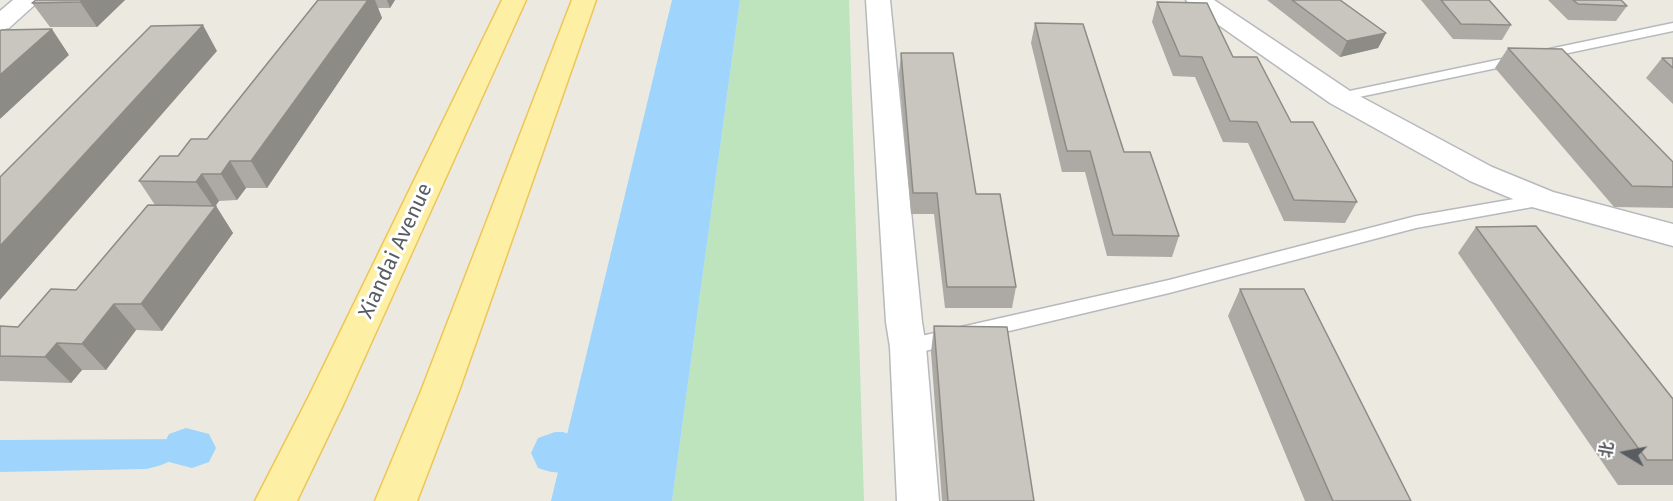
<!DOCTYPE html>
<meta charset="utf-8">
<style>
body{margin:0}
#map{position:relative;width:1673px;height:501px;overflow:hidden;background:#eceae0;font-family:"Fira Sans","Noto Sans SC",sans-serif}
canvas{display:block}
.north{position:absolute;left:1595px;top:423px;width:60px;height:60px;-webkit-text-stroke:4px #fff;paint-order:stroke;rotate:280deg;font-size:16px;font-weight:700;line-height:24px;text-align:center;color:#595d61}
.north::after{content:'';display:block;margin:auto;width:21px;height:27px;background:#595d61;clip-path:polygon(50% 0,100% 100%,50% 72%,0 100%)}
</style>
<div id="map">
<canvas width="1673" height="501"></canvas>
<div class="north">北</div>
</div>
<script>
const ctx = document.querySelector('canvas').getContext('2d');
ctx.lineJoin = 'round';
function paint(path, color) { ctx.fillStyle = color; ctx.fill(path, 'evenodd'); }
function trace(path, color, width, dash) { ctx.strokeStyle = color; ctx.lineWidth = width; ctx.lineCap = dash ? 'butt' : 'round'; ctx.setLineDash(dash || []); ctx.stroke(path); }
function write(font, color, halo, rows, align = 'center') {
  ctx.font = font + ' "Fira Sans",sans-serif'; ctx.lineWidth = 6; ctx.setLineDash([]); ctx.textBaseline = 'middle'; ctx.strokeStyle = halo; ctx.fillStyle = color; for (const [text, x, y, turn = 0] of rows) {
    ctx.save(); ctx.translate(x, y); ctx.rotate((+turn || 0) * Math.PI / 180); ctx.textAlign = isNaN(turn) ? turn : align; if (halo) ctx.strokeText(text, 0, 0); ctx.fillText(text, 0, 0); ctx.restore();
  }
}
const green = new Path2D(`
 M740 0H849L864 501H672Z`);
const water = new Path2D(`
 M672 0H740L672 501H551Z
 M192 439C181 458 167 465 146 469L0 472V440Z`);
const canal = new Path2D(`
 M186 428 209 434 216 448 209 462 192 468 169 462 162 448 169 434Z
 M555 432H563L580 438 587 453 580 468C563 474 555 474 538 468L531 453 538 438Z`);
const lane = new Path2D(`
 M1673 23V31L1340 101 1333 97 1340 93Z
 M1543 194 1549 196 1551 200 1549 204 1416 228 1169 293 908 355 901 353 898 347 901 341 908 339 1169 280 1416 216Z`);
const street = new Path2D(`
 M13 0H40L9 28 0 30V11Z
 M866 0H890L922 322 926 347 939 501H897L890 347 886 322Z
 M1186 0H1214L1350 91 1492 167 1553 192 1673 224V246L1532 207 1470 181 1330 103 1190 5Z`);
const primary = new Path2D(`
 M502 0H526L344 403 297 501H255L309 396Z
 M572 0H596L459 391 417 501H375L421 391Z`);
const wall = new Path2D(`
 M36 0H125L97 27H50L32 3Z
 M318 0H395L390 8H378L382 18 267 188H246L237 200 219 201 215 206H216L233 233 162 331 136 330 106 370H82L71 383 0 381V326L18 327 76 290 155 205 139 181 178 156 207 139Z
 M1267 0H1340L1386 33 1378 48 1340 57Z
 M1421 0H1489L1511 25 1502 40 1453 39Z
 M1548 0H1621L1627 6 1616 21 1568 20Z
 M1157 2 1233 57 1291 122 1357 202 1345 223 1284 221 1248 143 1223 142 1195 77 1173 76 1152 22Z
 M1035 23 1124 152 1179 236 1172 257 1107 256 1085 172H1062L1031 43Z
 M1508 48 1673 162V208L1614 207 1495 68Z
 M901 53 976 194 1016 287 1012 308H945L934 214H911L899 74Z
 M1662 58H1673V104L1646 78Z
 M1476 227 1673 399V485H1618L1458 253Z
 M1240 289 1411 501H1305L1228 316Z
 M934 326 1034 501H942L931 352Z`);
const shadedWall = new Path2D(`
 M83 0H125L97 27 80 2Z
 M368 0H375L382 18 267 188 251 161Z
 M387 0H395L390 8Z
 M203 25 217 51 0 300V246Z
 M52 29 69 55 0 119V75Z
 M1386 33 1378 48 1340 57 1347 41Z
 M230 161 246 188 237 200 221 174Z
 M202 174 219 201 214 208 196 182Z
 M216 206 233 233 162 331 141 304Z
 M114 304 136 330 106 370 82 344Z
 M57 343 82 370 71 383 45 357Z`);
const building = new Path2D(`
 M36 0H83L80 2 32 3Z
 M318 0H368L251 161H230L221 174H202L196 182 139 181 160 156H178L191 139H207Z
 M1292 0H1340L1386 33 1347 41Z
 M1441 0H1489L1511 25 1461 24Z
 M1573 0H1621L1627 6 1578 4Z
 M1157 2 1207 3 1233 57H1257L1291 122H1313L1357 202 1294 200 1257 122 1230 121 1202 57 1180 56Z
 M1035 23 1083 24 1124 152H1150L1179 236 1113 235 1090 151H1067Z
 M203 25 0 246V177L151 26Z
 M52 29 0 75V31L1 30Z
 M1508 48 1562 49 1673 162V187L1632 186Z
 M901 53H953L976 194H1000L1016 287H947L937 193H913Z
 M1662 58H1673V68Z
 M148 205 216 206 141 304H114L82 344 57 343 45 357 0 356V326L18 327 51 289 76 290Z
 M1536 226 1673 399V460H1647L1476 227Z
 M1240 289H1304L1411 501H1333Z
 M934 326 1007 327 1034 501H948Z`);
const streetNames = [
 ["Xiandai Avenue",396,251,-65]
];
paint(green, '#bde4bd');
paint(water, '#9fd4fd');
paint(canal, '#9fd4fd');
trace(lane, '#b6b9bd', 3);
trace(street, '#b6b9bd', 3);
trace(primary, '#eec557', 3);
paint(lane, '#fff');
paint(street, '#fff');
paint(primary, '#fdefa4');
paint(wall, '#adaaa5');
paint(shadedWall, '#8d8b86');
paint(building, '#c9c6c0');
trace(building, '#8d8b86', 1.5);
write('21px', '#595d61', '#fff', streetNames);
</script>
